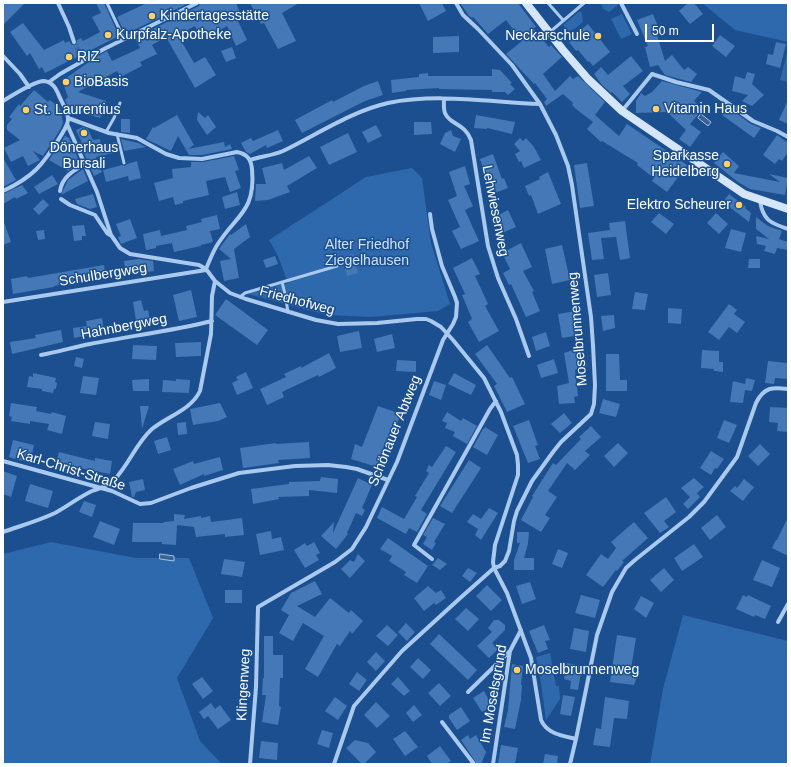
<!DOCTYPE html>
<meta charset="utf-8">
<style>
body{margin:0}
#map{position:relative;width:791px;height:767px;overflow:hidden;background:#1b4f8f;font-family:Arial,sans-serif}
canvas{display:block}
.frame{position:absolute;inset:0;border:4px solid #fff;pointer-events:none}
.scale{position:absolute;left:645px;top:24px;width:69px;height:18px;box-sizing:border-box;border:2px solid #fff;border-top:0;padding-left:5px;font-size:12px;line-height:14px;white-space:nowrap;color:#fff;-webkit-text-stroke:3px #1b4f8f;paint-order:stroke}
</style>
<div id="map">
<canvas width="791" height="767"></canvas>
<div class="frame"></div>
<div class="scale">50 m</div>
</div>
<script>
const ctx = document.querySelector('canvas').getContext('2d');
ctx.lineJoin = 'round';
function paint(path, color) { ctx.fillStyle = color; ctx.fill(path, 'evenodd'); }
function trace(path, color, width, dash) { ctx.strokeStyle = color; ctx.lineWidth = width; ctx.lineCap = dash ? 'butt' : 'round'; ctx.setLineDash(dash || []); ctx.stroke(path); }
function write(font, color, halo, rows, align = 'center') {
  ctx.font = font + ' Arial,sans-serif'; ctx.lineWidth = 3; ctx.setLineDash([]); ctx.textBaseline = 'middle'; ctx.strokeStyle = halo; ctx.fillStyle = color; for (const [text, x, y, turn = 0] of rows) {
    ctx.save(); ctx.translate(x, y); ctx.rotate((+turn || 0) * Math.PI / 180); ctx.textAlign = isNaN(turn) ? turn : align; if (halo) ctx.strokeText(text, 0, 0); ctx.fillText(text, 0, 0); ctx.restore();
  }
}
const green = new Path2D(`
 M601 3H616L618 5 609 12 603 9Z
 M702 3H788V42L735 30Z
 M580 11 582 14 583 22 576 28 569 31 563 25Z
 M622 14 632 34 621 39 611 19Z
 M788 50V82L780 80Z
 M412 168 422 178 431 243 450 304 438 311 371 317 327 315 248 294 288 283 278 256 269 240 366 177Z
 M51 542 136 558H189L213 618 177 678 200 741 222 764H3V554Z
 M683 615 788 641V764H650L663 689Z
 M550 653 556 686H559L560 699 546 720 540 676 536 657Z`);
const water = new Path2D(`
 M701 114 711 122 708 126 698 118Z
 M160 554 174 556V561L160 559Z`);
const building = new Path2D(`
 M3 3H25L3 25Z
 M96 3H104L119 36 45 73 42 67 39 69 30 53 27 56 10 32 23 23 44 50 64 40 65 43 69 41 72 45H75L77 43V40L81 38 83 41 100 32 92 17 101 13Z
 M147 3H189L132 31 131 30 125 33 117 17Z
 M200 3H236L243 19 238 21 247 40 236 46 227 26 212 35 210 32 200 37 195 26 178 35 194 63 205 57 216 75 195 88 166 37 152 45 157 54 140 62 142 66 120 77 117 71 78 92 106 101 100 118 69 109 65 100 68 97 62 81 93 59 107 51 112 61 140 48 135 38 199 6Z
 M250 3H299L282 13 296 41 278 49 264 23 261 24Z
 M419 3H442L446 11 428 21Z
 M460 3H518L536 27 533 28 549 47 551 45 562 57 543 74 555 91 570 76 573 79 578 76 605 102 595 115 619 136 627 124 687 165 667 192 652 181 654 178 637 165 638 163 602 141 601 142 587 129 593 122 576 109 572 105 573 103 563 94 546 106 544 102 547 99 535 83 534 84 506 54 522 41 506 20 488 34 473 17 472 18 469 16Z
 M688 3H694L703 14 690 24 679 11Z
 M653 14 661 34 657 35 665 61 672 55 684 70 688 67 697 74 691 82 665 75 658 65 650 67 645 47 648 46 637 20Z
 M588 24 610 52 593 66 589 61 588 62 578 50 576 51 569 42 580 33 578 32Z
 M720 35 735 46 726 57 712 46Z
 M459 36V52L433 53V37Z
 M776 42 786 44 780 68 766 64 768 54 773 55Z
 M232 47 236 58 226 62 221 51Z
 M631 56 643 71 623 86 630 94 622 102 612 92 611 93 602 85 594 74 601 67 608 75Z
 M492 69 500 70 512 83 510 84 515 89 508 95 505 92H492V90L439 89V88L406 90V91L392 93 391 80 419 77V74L428 73V76H492Z
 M747 72 755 74 752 84 764 95 752 106 742 101 748 95 732 91 735 76 745 79Z
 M378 81 383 95 365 101 302 133 295 120 332 100 333 102 364 86Z
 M662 81 702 92 694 101 703 109 690 124 701 132 690 147 679 139 686 130 667 112 636 113V101L641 93 645 96 652 92Z
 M34 90 48 102 50 100 60 108 63 123 60 130 43 156 33 151 40 160 28 166 23 156 11 162 4 148 20 140 7 130V125L12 119 9 117 19 104 20 106Z
 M788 100V124L779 120Z
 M729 108 751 124 761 128 754 138 722 115Z
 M198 112 205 118 208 115 216 127 207 135 197 120Z
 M177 115 194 145 188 149 224 142 225 147 230 144 232 149 202 155H189L178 136 171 151 146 139 153 127 154 128Z
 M476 115 515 122 512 134 487 128V129L474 128Z
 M121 119H130V133L121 132Z
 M414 122H431L432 134 414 135Z
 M376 125 382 136 368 143 362 132Z
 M83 127 88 129 93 140 100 139 101 145 116 142 118 152 96 157 102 172 94 176 79 142 82 143 76 130Z
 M278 130 283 141 267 148 266 145 250 154 246 152 241 143 251 138 253 141Z
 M451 130 453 136 461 139 455 152 440 144 445 133Z
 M348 133 357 152 329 165 320 147Z
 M777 135 788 143V152L782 161 779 159 775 164 763 155Z
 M65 136 69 138 80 163 68 171 49 160Z
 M520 138 523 141 526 138 534 147 541 160 524 168 521 161 519 162 515 154 520 151 514 144Z
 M121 139 138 143 146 147 124 151Z
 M723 152 739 166 734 173 780 182 769 174 788 178 785 195 750 189 738 182 714 163Z
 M493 154 502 179 504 178 508 188 492 194 480 159Z
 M234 156 239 170 235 171 241 188 230 192 225 177 206 181 209 195 183 201V203L175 205 173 197 159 201 154 183 173 178 172 169 191 167V162H203Z
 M309 156 317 168 287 186 290 192 268 200 255 201 256 184H266L262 168 282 163 284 170Z
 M3 158 16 180 3 187Z
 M137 161 141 178 129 181 128 176 106 182 103 170 122 165 125 166 127 164Z
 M587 163 594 206 580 208 574 165Z
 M465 166 470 184 464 186 473 206 465 210 479 241 461 249 452 231 460 227 448 200 457 196 449 172Z
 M83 169 88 181 61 195 68 180Z
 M548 172 561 204 538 214 531 195 529 196 525 186 540 179 539 177Z
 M52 175 58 184 39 194 34 187Z
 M22 185 28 193 16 199 15 197 3 204V194Z
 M237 192 240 205 225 209 222 197Z
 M93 194 97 207 90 209 77 204 75 199Z
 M729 194 746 207 745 208 751 213 749 222 723 202Z
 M43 199 49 205 39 215 33 209Z
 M508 210 516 227 502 233 495 217Z
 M659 213 674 224 666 234 651 222Z
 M716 213 728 224 719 234 707 223Z
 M217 215 220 229 210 231 213 242 201 245V246L174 252 172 243 156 246V248L146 250 143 234 160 230 161 236 187 230 186 226 202 222 201 219Z
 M756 217 768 226 782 231 779 239 788 242V250L777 248 775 254 764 251 766 246 757 244 756 236 769 239 756 229Z
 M130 219 137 238 121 244 118 237 121 236 116 224Z
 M625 221 630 258 620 260 616 237 601 238 604 259 592 260 588 233 610 230 609 223Z
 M3 222H4L11 242 3 245Z
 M246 224 250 237 234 249 239 278 224 281 220 261 231 259 219 249 230 234 231 235Z
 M84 225 86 236H82V240L74 241 72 226Z
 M731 229 746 233 741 252 725 248Z
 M44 230 45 239 38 240 36 231Z
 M521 243 532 267 523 271 534 291 532 292 540 311 526 317 511 284 509 285 503 273 510 269 502 253Z
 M562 245 570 280 552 284 545 249Z
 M353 254 358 273 347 276 342 257Z
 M275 256 278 264 266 268 263 260Z
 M472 258 480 274 475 276 488 304 485 306 499 331 479 342 468 322 472 319 462 295 465 294 453 268Z
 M139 259 153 261 154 271 126 275 124 261Z
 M749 259H760V268H748Z
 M104 265 106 277 77 282 78 284 69 285 68 283 54 286V287L13 294 11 279 27 276 28 278Z
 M608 273 611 295 597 297 594 275Z
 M191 290 197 317 179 321 173 295Z
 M635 292 648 294 645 310 632 309Z
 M226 299 268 330 257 345 215 315Z
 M141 300 144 311 148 310 151 325 137 327 133 302Z
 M729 304 737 310 734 314 745 322 737 333 729 327 719 340 708 332Z
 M668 308 682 309 681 324 668 323Z
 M576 311 580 335 562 338 558 314Z
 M614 315 615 328 603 331 601 316Z
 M102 318 104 332 74 338 73 328 87 326 86 321Z
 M61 330 63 342 12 354 10 342 36 338 35 335Z
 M359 331 362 348 340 352 337 336Z
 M546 332 550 346 536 351 532 337Z
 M392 334 395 348 377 352 374 339Z
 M201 342V356L176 357 175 343Z
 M133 345 157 346 156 360 132 359Z
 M487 345 510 378 512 377 525 404 507 412 494 386 497 384 475 354Z
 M582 347 587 366 575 370 578 396 574 397 575 403 559 404 557 386 569 383 564 353Z
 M702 350 719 351V362H723V372L714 371V369L701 368Z
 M329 353 336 368 319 377 318 375 282 392 284 397 267 405 260 389 286 377 284 374 301 366V368Z
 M606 354H619L620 380H627V391H606Z
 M76 357 84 359 82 368 74 366Z
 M554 359 558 373 541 378 537 365Z
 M397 360 416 361V372L396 371Z
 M768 361 788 363 787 379 775 378 774 384 765 383Z
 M246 372 253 388 237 395 232 383 238 380 236 377Z
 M33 373 56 378 55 382 57 383 56 389H54L53 393 42 391V389L27 387 29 376 33 377Z
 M454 373 476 385 471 395 448 384Z
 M83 376 99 378 96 395 80 393Z
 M746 378 755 380 752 391 745 390 743 403 730 402 733 381 745 384Z
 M149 379V391H133L132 380Z
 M176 379 190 380 189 393 162 392 163 380 176 381Z
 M434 381 446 385 441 400 429 395Z
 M603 399 620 404 616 417 599 413Z
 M11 403 37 407 36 411 51 414 52 412 66 416 62 434 47 430 49 424 30 421V424L11 421 12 417 9 416Z
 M220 403 227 417 218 421 193 425 190 409Z
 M140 406H149L142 429Z
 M378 406 401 414 389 444 385 443 377 467 351 459 355 444 362 447Z
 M770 407 788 408V432L777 431 778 423 769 422Z
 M447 412 461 421 463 418 477 426 467 444 453 436 455 432 445 428 447 423 442 421Z
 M564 413 572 423 560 433 551 424Z
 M529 420 538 445 535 446 540 459 528 463 513 426Z
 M724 420 737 425 729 443 717 438Z
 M95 422 110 424 108 439 92 436Z
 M186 422 187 434 178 435 177 423Z
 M591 426 601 437 585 451 590 455 575 470 567 463 548 491 557 497 545 515 550 518 541 532 521 520 533 497 532 496 553 463 556 465 581 439 579 437Z
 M485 427 498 435 487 455 473 447 483 429H484Z
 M167 437 171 450 158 454 154 441Z
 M13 440 34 445 30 463 9 457Z
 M309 442 310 458 278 460 279 463 243 468 240 448 276 443V444Z
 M618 443 628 453 614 467 604 456Z
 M760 444 770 454 758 466 748 456Z
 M446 446 456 452 421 510 427 514 417 532 409 528 406 534 377 518 382 507 404 519 417 497 415 496 429 473 426 471 429 465 432 467Z
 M711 451 724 459 717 469 715 468 711 475 700 468Z
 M59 452 95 461V458L112 461 110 474 80 468 78 474 55 468Z
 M220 457 223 470 204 476V474L180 485 173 469 193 461 194 464Z
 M469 460 481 468 452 513 440 506Z
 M3 471 17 476 11 497 3 494Z
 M321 477 338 479 337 493 309 490V496L278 497 279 499 253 504 251 489 289 484V482L320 481Z
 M358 478 372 485 362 508 365 510 362 516 356 513 347 533 348 534 336 549 321 536 334 522 333 533Z
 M694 478 704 487 697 493 700 497 688 509 683 504 690 497 681 488Z
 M143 479 145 490 136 492 134 497H132L129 482Z
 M744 479 754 487 743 501 730 491 735 486 737 488Z
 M30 484 53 491 48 508 25 501Z
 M666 497 676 512 664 521 669 527 660 533 644 513Z
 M84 501 96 505 92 517 79 512Z
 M489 508 498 513 481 540 475 535 478 529 467 522 473 514 481 519Z
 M174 514 185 515 184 519 201 516V518L210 516 211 522 242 518 244 535 225 537V534L196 537 194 527 177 525 176 545 162 544V542H132L133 523H163L164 522 174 521Z
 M717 515 726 527 710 540 701 528Z
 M788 517V556L772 548 776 540H777Z
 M433 518 445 524 434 542 436 543 432 550 423 544 427 537 423 535Z
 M100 521 120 529 114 545 93 537Z
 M634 522 648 538 622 561 624 562 617 571 616 570 603 587 586 575 601 554 608 559 616 548 611 542Z
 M271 531 272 539 281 537 284 550 260 555 256 534Z
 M517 532H529L528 544 524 558H534V570H514V560L520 543H517Z
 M388 538 428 566 417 583 404 575 406 572 389 561 392 556 380 549Z
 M314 542 320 553 316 555 319 560 305 568 294 550 305 543 307 546Z
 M694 544 703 557 682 571 674 558Z
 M558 549 568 553 562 568 552 564Z
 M358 554 365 561 350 578 341 569 350 560 354 562Z
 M438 558 447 564 440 570 432 565Z
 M224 559 245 562 242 577 221 574Z
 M762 560 780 568 772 587 753 580Z
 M468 568 477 573 470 582 462 576Z
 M664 568 674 580 661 592 650 580Z
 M315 581 322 594 297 606 315 617 330 598 349 613 351 610 363 621 352 634 350 631 340 646 337 644 318 677 305 669 324 636 303 623 293 641 279 633 289 615 281 610 291 593Z
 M530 582 536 599 522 604 516 586Z
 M487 585 502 600 491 611 476 596Z
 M428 586 436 593 441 590 446 598 436 605 434 603 424 611 414 598Z
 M225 590H242V603H225Z
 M581 595 600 600 595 618 575 613Z
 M743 595 747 597 748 595 771 606 765 619 755 615 754 617 736 609Z
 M641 596 654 603 646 618 634 609Z
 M466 608 479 619 468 631 455 619Z
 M494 620H499L505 625V630L492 643 498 649 489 658 477 646 492 632 488 628Z
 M406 623 415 632 407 641 398 632Z
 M387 625 398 635 388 646 376 636Z
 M544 625 550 640 545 641 548 649 538 653 529 631Z
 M574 628 589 631 586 652 570 649Z
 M439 634 477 670 468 680 430 644Z
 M617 635 636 638 631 669 637 676 634 685 610 682Z
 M264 636H273V655H283V678H280L279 706 281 707 278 725 262 722 266 695H262L263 678H264Z
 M376 652 385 661 376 671 367 662Z
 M418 658 431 670 423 679 410 667Z
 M567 663 582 666 578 690 570 689 571 681 564 679Z
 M512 664 523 666 521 685H522L521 700 515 729 504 727 508 710Z
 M357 672 367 680 359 691 349 684Z
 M202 677 213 691 203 699 192 684Z
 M398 677 410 691 404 696 391 684Z
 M439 683 451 696 440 706 428 693Z
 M484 691 492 706 482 712 473 698Z
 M563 695 575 697 571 716 560 714Z
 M335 697 347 706 338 720 325 711Z
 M605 697 629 701 627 719 614 718 610 747 593 745 596 728 601 729Z
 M376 702 390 716 377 728 364 715Z
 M211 703 215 709 220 705 231 720 218 729 208 716 204 719 199 712Z
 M414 705 422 715 413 722 406 713Z
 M461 707 470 721 457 730 449 718V715Z
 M322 730 333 733 329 748 317 744Z
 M405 731 418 747 405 756 393 739Z
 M468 735 470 739 476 735 486 752 481 764H477L461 740Z
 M355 740 368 743 376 752 364 764H362L346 748Z
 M261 741 278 743 277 760 259 758Z
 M501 745 518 748 515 764H498Z
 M440 746 451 761 446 764H432L427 756Z
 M545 754 558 756 557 764H543Z`);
const streetTunnel = new Path2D(`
 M74 42 81 55`);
const lane = new Path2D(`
 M107 3 124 39
 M548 3 563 20
 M550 32 584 3
 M106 132 114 118 120 103
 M117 134 124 163
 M282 282 285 294 288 312
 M240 297 245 293 337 266`);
const street = new Path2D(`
 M58 3 69 27 74 42
 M621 3 637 34
 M3 56 20 74 29 87
 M49 82 60 74 104 49 197 3
 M444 99C444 104 443 111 446 115 452 125 465 124 471 140L488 246 498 278 516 319 529 356
 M3 101C11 96 36 81 44 81 54 82 57 91 60 98 63 104 67 111 68 118 69 124 63 132 60 137 43 165 33 177 3 191
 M622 111 652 74 676 82 709 90 753 121 777 131 788 137
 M68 118 109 133 137 138 166 154 179 158 202 159 237 152C247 154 251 159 252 169 256 213 235 215 216 247 212 254 209 262 206 269
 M67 124 97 192 111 235 120 248 130 254 199 265 206 269 215 281 230 293 246 299 316 320 338 324 377 323 417 319H426L431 321 441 327 453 340 484 378 501 412 517 455 518 465V475L495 545 493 562 494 568 507 593 531 658 541 720C547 734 563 736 576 739L597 635 612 592 626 568 635 560 689 517 704 502 737 457 756 403C764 387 772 387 788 389
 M250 160C261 156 272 156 283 151 316 135 352 111 388 103 437 93 490 102 540 104
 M60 191C62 177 73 171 85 164
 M61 199 70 205 95 215 107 233 110 235
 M760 201C763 220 770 223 788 229
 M3 302 206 270
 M41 355C58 352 74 347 90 344 130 336 172 331 212 321
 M3 461 112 491 140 504 151 503 191 488 239 473 295 466 328 465 346 467 357 469 388 480
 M3 532C20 526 38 521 55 513 68 506 79 497 92 491 100 488 107 487 114 480 129 465 136 443 152 429 168 416 191 410 200 391L211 334 212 296 215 281
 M432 559 414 545 490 409 496 401
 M778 622 788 604
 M468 692 510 651
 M442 722 474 764
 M250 764 256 687 258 607 335 562 352 549 366 527 397 462 443 340 453 324 456 317 457 303 455 297 442 266 432 229 430 214
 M334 764 354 706 402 651 458 600 494 568 500 566 505 561 509 551 514 521 517 511 532 481 553 452 561 442 591 414 594 404 595 385 593 345 591 317 572 185 568 166 556 135 540 104 512 65 478 29 463 15 456 3
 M493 764 510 651 521 630
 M570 764 576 739`);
const secondary = new Path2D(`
 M526 3 563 50 588 79 622 111 744 194 788 209`);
const markers = [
 [152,16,4,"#ffd166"],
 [108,35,4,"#ffd166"],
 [598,36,4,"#ffd166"],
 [69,57,4,"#ffd166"],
 [66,82,4,"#ffd166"],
 [656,109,4,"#ffd166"],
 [26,110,4,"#ffd166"],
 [84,133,4,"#ffd166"],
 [727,164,4,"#ffd166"],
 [739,205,4,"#ffd166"],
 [517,670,4,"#ffd166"]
];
const poiNames = [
 ["Kindertagesstätte",160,16],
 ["Kurpfalz-Apotheke",116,35],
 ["Neckarschule",590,36,"right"],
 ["RIZ",77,57],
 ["BioBasis",74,82],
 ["Vitamin Haus",664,109],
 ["St. Laurentius",34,110],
 ["Dönerhaus",84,148,"center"],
 ["Bursali",84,164,"center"],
 ["Sparkasse",719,156,"right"],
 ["Heidelberg",719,172,"right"],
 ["Elektro Scheurer",731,205,"right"],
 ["Moselbrunnenweg",525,670]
];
const streetNames = [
 ["Lehwiesenweg",495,211,79],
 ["Schulbergweg",103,275,-9],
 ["Friedhofweg",297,301,15],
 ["Hahnbergweg",124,327,-11],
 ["Moselbrunnenweg",578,329,-95],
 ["Schönauer Abtweg",395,431,-68],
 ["Karl-Christ-Straße",71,470,17],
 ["Klingenweg",244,685,-87],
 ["Im Moselsgrund",494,694,-80]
];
const parkNames = [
 ["Alter Friedhof",367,245],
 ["Ziegelhausen",367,261]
];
paint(green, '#2e69ad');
paint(water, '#3c6290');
trace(water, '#9cc4f0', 1);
paint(building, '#4478b7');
trace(streetTunnel, '#3d69a0', 4, [4, 2]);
trace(lane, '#a9c9ee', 3);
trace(street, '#a9c9ee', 4);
trace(secondary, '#d6e6fa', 8);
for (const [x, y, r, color] of markers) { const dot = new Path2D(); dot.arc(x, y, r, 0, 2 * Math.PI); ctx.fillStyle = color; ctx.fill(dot); trace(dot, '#1b4f8f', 1.5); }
write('14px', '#fff', '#1b4f8f', poiNames, 'left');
write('14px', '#fff', '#1b4f8f', streetNames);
write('14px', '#cfe3fa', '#1b4f8f', parkNames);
</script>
